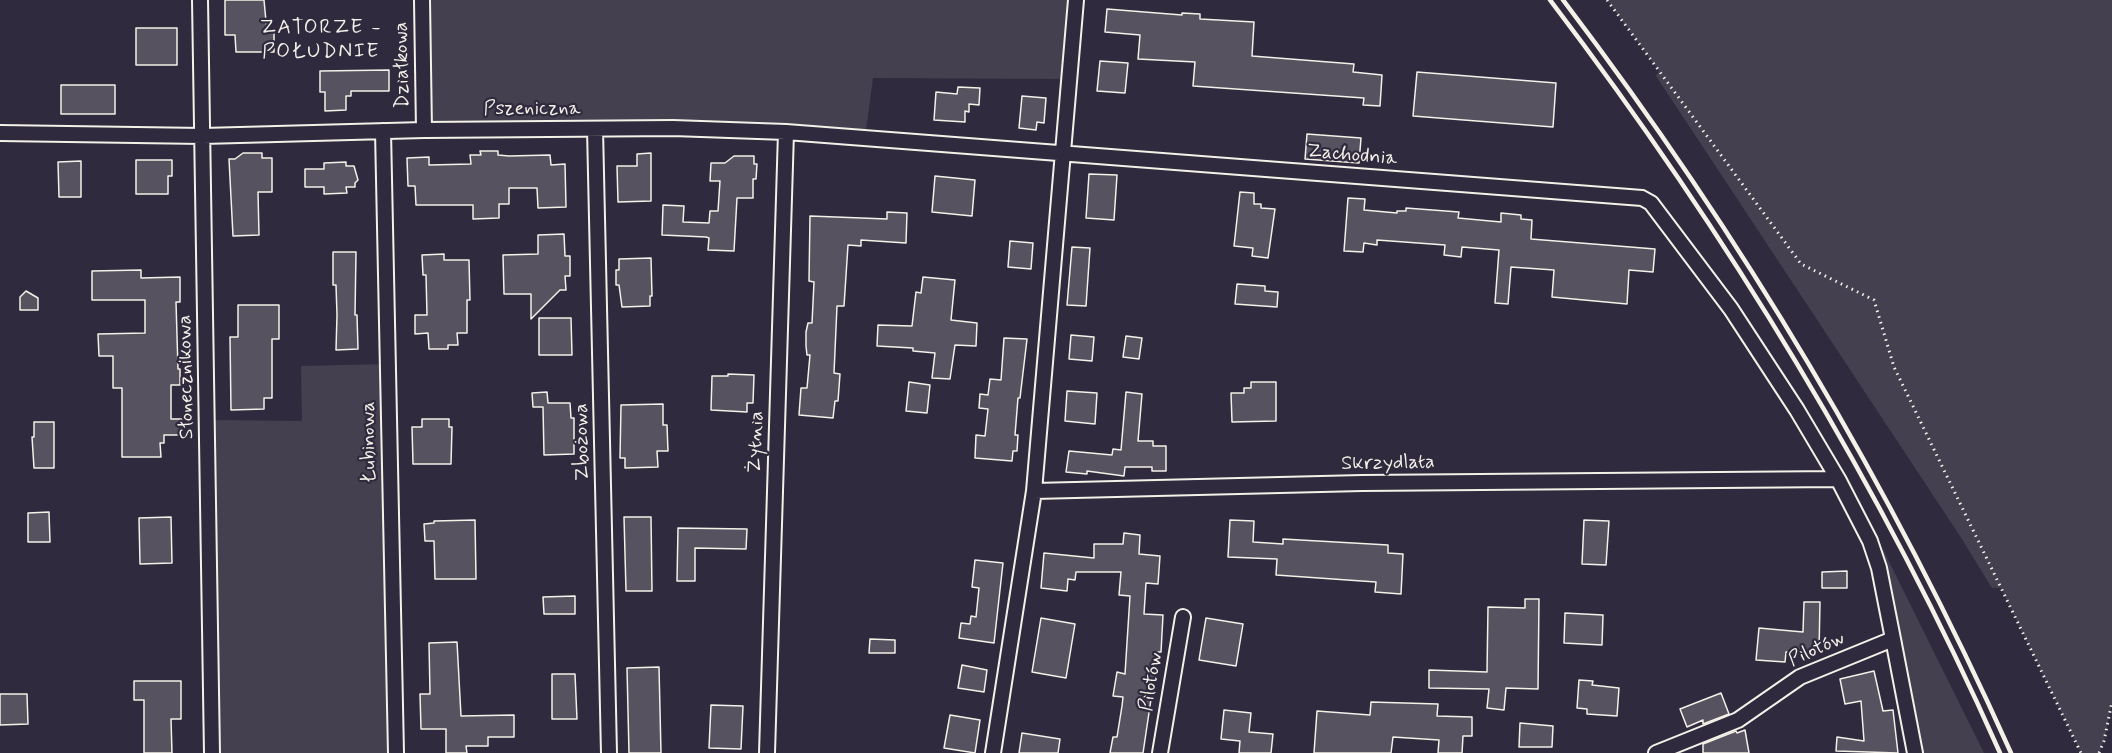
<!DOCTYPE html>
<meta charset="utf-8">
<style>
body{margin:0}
canvas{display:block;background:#2f2a3d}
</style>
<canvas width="2112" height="753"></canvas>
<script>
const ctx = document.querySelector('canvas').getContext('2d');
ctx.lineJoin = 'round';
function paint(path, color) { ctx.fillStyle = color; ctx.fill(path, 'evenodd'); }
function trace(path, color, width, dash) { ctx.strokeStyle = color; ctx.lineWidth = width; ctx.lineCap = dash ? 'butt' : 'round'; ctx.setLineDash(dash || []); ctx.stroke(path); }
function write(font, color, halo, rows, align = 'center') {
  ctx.font = font + ' Mynerve,sans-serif'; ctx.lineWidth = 4.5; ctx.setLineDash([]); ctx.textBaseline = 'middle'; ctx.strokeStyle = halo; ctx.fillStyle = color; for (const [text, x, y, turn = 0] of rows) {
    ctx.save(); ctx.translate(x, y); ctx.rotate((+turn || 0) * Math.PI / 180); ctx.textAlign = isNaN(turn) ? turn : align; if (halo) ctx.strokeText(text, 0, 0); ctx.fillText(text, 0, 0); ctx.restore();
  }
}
const green = new Path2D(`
 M422 0H1076L1069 79 873 78 865 137 424 130Z
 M1607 0H2112V702L2104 741 2099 753H2081L2001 588H1992L1960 536 1656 76 1659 71Z
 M388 364 396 753H212L207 420 302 421 301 366Z
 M1838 479H1848L1984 753H1915L1879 568Z`);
const building = new Path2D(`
 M225 0H264L267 32H274V52H236L235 35H225Z
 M1107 9 1182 15V13L1200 14V19L1254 22 1252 56 1354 64 1353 72 1382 75 1380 106 1363 105 1364 98 1193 86 1195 62 1138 59 1140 35 1105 32Z
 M136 28H177V65H136Z
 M1100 61 1128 63 1125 93 1097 91Z
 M389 70V91H351V96H346V110L325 111V92H320V71Z
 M1417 72 1556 83 1553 127 1413 116Z
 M61 85H115V114H61Z
 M958 87 980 88 979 105 969 104V112L965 111V122L934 120 936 92 957 94Z
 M1022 96 1046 98 1044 123 1037 122 1036 130 1019 128Z
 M1307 134 1361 138 1359 163 1305 159Z
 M480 151H498V155L509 156 550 155 551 165 565 164 566 207 538 208 537 188H509V204H499V218L473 219V205H416L415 186H408L407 158 429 157V165L471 164 470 155H481Z
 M243 153H262V158H272V192H258L259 235 233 236 229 159H235Z
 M651 153V201L618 202 617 166H637V154Z
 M734 156H754V164H757L756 179H753V198H737L734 251 708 250 709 238 706 237 662 235 663 205 684 206 683 222 709 223 710 211H718L720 181H710L711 163H725Z
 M136 160H172V176H168V194H136Z
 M81 161V197H59L58 162Z
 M346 162V166H354L358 180 355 183V187H346L347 193 324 194V187H305V169H324V163Z
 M1089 174 1117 175 1114 220 1086 218Z
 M935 176 975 180 972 216 932 212Z
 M1240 192 1254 193V204H1261V208L1275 209 1268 258 1252 256 1253 248 1234 246Z
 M1348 198 1365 199 1364 210 1397 213V211H1406V208L1459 212 1458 218 1501 222V213L1521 215V219L1532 220 1531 239 1655 249 1653 272 1629 270 1627 304 1552 297 1554 270 1511 267 1508 304 1495 303 1499 250 1462 247 1461 257 1444 255 1445 245 1377 240V245L1364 243 1363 252 1344 251Z
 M887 212 907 213 906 243 861 240V246L848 245 844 306H837L834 373 840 374 838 401H835L833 418 799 415 801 388H807L810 355H807L806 346V332L808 323H812L814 282 809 281 810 216 887 219Z
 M564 234 565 256H570V276H565L566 290H560L531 319V294H504L503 255 538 254V235Z
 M1010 241 1033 243 1031 269 1008 267Z
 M1072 247 1090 248 1086 306 1067 305Z
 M333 252H356L355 315H357L358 349 336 350 337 315 336 285H333Z
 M444 254V260H469L470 300H467V333H457L458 345H448V349H429L428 333 415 334V315H427L426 275H423L422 255Z
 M651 258 652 296H650V306L622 307 619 285H616V270H619V259Z
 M141 270V278L180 277V302H176L178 369H180V385H171V419H182V435H164V443H160L161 457H122V388H113V356H99L98 334 145 333V300H92V271Z
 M923 277 955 280 951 320 977 323 976 346 955 345 950 379 932 378 935 353 913 351V348L877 346 878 325 912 326 916 292 921 293Z
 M1237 284 1265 286V291L1278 292 1277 307 1235 304Z
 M26 291 38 298V310H20V297Z
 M238 305H279V339H272V398H264V409L231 410 230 337H238Z
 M539 318H571L572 355H539Z
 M1071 335 1094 337 1092 361 1069 359Z
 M1126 336 1142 338 1139 359 1123 357Z
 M1004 338 1027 339 1020 398H1018L1015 435H1018L1017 451H1013L1012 461 975 458 976 435 985 436 988 409 979 408 980 394 988 395 990 379 1001 380Z
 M728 374 754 375 753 403H747V412L711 410 712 376H728Z
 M909 382 930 385 927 413 906 411Z
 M1251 382H1276V421L1232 422 1231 393H1244V388H1251Z
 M1067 391 1097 393 1095 424 1065 421Z
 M547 392 548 403H570L571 418H574V454L544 455 543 407H533L532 393Z
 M1126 392 1142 394 1138 441H1153V446H1166V471H1152V467H1125L1124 476 1087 471V474L1066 472 1069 451 1112 455 1113 449 1121 450Z
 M663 404V425H667L668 451H657L658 467 625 468V458H620L621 405Z
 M422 419H449V427H452L451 464H413L412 427H422Z
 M34 422H54V468H34L32 437H34Z
 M49 512 50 542H28V513Z
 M171 517 172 563 140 564 139 518Z
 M624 517H651L652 591H626Z
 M475 520 476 579H435L434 541H425L424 524 434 523V521Z
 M1230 520 1254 521 1253 542 1283 544V539L1388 545V553L1403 554 1401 594 1375 592 1376 582 1276 575 1277 559 1228 557Z
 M1584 520 1609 521 1606 565 1582 564Z
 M678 528 747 529 746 549 695 548V581H677Z
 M1124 533 1140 535 1139 554 1160 556 1158 584 1146 583 1144 614 1163 615 1161 652H1158L1143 753H1110L1113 737H1117L1122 706 1123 697 1113 696 1117 672 1125 674 1130 596 1119 595 1121 572H1076L1075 580 1068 579 1067 591 1041 588 1044 553 1094 558V544H1123Z
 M975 560 1003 563 994 643 959 638 961 623 970 624 971 616 976 617 979 588 972 587Z
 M1847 571V588H1822V572Z
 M575 596V614H544L543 597Z
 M1525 599H1539L1538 689 1506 688 1504 710 1487 708 1489 689 1429 688V670L1487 672 1488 607 1525 608Z
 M1804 602H1820L1819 652H1786L1785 662 1756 660 1759 628 1803 632Z
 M1565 613 1603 615 1602 645 1564 643Z
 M1041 618 1075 624 1066 678 1032 672Z
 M1206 618 1243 624 1236 666 1199 660Z
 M870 639 895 640V653H869Z
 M457 642 461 716 514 715V737H488V746H466L467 753H446V729H421L420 694H430L429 643Z
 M962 665 987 670 984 692 958 688Z
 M659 667 661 753H629L627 668Z
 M1874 671 1883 711 1893 710 1898 753 1836 751 1837 737 1864 741 1861 701 1845 704 1840 679Z
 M552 674H575L577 719H552Z
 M1579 680 1593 681 1592 685 1619 688 1617 716 1587 714V709L1577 708Z
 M134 681H181V719H171L172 753H144V700H134Z
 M1721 693 1729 714 1703 724V720L1687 727 1680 709Z
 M0 694H27L28 724 0 725Z
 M1371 702 1438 704 1437 716 1472 717V736H1463L1462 753H1438L1439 740 1393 737 1391 753H1314L1317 711 1370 715Z
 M711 705 743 706 741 749 709 748Z
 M1224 710 1251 713 1249 732 1273 734 1271 753H1239L1240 741 1221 739Z
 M950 715 980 720 975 753 944 748Z
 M1520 723 1553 726 1552 747H1519Z
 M1745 730 1749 753H1703V744L1736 731 1737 733Z
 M1022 733 1060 739 1058 753H1019Z`);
const path = new Path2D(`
 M1607 0 1801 264 1874 300 1894 367 2081 753
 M2099 753 2104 741 2112 702`);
const minor = new Path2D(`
 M200 0 212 753
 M422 0 424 130
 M595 129 609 753
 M383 131 396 753
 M0 133 203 136 424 130 673 128 786 132 1642 198 1651 203 1731 309 1797 410 1838 479 1870 541 1879 568 1893 639
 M1034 491 1362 483 1838 479
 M767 753 786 132
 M993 753 1034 491 1076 0
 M1160 753 1183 617
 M1656 753 1738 720 1800 677 1893 639 1915 753`);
const rail = new Path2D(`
 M1550 0C1726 231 1882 487 2000 753
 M1563 0C1740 233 1891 486 2011 753`);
const streetNames = [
 ["Działkowa",403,65,-91],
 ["Pszeniczna",532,110],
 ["Zachodnia",1352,156,5],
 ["Słonecznikowa",187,377,-91],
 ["Łubinowa",370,442,-91],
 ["Zbożowa",583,442,-91],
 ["Żytnia",757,442,-88],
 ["Skrzydlata",1388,464,-1],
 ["Pilotów",1817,650,-24],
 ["Pilotów",1152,682,-80]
];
const neighbourhoodNames = [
 ["ZATORZE -",321,29],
 ["POŁUDNIE",321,53]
];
paint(green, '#454050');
paint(building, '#56525f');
trace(building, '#f4f1e8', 1.5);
trace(minor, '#f4f1e8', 18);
trace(path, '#f4f1e8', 3, [1.5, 4.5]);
trace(minor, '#2f2a3d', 14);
trace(rail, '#f4f1e8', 4.5);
write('20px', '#f4f1e8', '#2f2a3d', streetNames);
ctx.letterSpacing = '1.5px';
write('21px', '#f4f1e8', '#2f2a3d', neighbourhoodNames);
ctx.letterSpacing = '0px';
</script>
